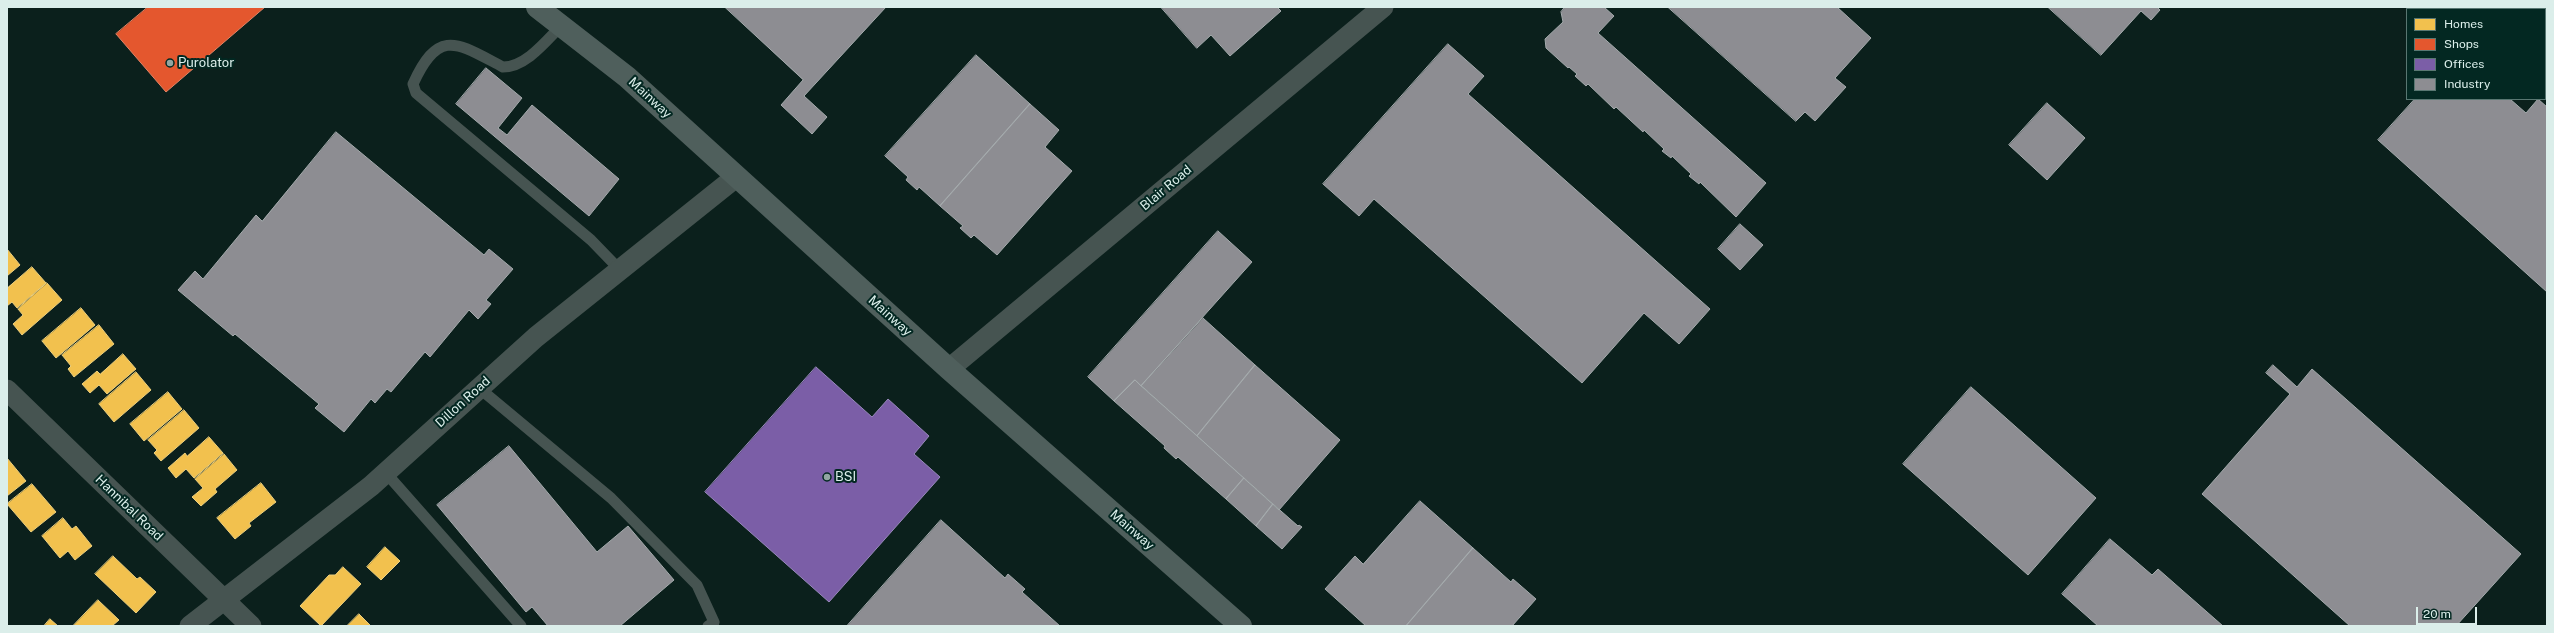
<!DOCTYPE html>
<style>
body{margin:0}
#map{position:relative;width:2554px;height:633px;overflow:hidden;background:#0b201c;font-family:"Public Sans",sans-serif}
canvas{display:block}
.frame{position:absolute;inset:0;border:8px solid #dbeeea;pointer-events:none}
.legend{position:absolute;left:2406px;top:8px;width:140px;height:92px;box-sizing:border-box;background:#032822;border:1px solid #597772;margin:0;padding:5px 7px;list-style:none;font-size:12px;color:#dbeeea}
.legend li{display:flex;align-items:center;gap:8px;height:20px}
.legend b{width:20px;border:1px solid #597772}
.scale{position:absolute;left:2416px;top:607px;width:61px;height:18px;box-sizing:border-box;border:2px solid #dbeeea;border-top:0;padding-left:5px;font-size:12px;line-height:14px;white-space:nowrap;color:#dbeeea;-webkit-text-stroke:3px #032822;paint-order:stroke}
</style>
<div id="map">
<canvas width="2554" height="633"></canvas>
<div class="frame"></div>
<ul class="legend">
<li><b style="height:11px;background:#f2c14e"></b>Homes</li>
<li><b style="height:11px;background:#e4572e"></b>Shops</li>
<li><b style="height:11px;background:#7b5ea7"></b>Offices</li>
<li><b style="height:11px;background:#8d8d92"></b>Industry</li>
</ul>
<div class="scale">20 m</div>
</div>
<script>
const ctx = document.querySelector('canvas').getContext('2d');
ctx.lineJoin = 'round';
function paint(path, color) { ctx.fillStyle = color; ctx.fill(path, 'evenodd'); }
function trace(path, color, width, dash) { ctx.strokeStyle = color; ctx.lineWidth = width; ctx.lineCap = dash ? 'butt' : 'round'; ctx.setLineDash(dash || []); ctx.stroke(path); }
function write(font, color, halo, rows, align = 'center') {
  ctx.font = font + ' "Public Sans",sans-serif'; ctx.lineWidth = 4; ctx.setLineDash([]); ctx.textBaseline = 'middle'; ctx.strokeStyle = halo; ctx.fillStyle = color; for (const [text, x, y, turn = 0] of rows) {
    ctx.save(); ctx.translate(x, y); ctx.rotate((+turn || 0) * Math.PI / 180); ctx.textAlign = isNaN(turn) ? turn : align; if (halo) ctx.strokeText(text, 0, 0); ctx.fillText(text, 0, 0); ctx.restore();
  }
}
const homes = new Path2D(`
 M7 249 20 265 7 276Z
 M32 267 46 283 17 308 12 302 7 306V286L8 287Z
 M47 283 62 300 22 335 13 324 23 315 18 309Z
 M81 308 95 325 56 358 42 341Z
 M99 325 114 344 74 377 68 369 71 366 62 355Z
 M123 354 136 369 107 394 99 385 90 393 82 384 97 371 100 374Z
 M136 372 151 390 114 422 99 404Z
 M168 392 182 409 144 441 130 424Z
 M184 410 199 428 161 461 154 453 157 450 148 440Z
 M209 437 223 453 194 478 186 469 176 478 168 468 185 453 187 456Z
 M224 454 237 470 215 489 217 492 201 506 192 497 203 488 195 479Z
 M7 458 26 481 7 496Z
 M261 483 276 502 249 523 251 526 235 539 217 518Z
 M32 484 56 512 31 532 7 504Z
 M63 518 72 529 76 526 92 546 75 560 68 551 60 558 42 536Z
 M385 547 400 561 381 580 367 567Z
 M113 556 137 579 140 577 156 592 136 613 95 574Z
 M343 567 361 584 321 626 300 606 329 575H335Z
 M98 600 119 620 112 626H73Z
 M359 614 371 626H347Z
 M50 619 58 626H44Z`);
const shops = new Path2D(`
 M148 7H265L166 92 116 34Z`);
const offices = new Path2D(`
 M816 367 872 417 888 399 929 436 914 454 940 477 829 602 705 492Z`);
const industry = new Path2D(`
 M725 7H886L804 96 827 117 812 134 781 105 803 80Z
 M1161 7H1277L1281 11 1230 56 1211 35 1197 48Z
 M1565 7H1604L1614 16 1598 33 1766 183 1736 217 1700 182 1699 184 1689 176 1691 174 1672 156 1671 158 1662 151 1664 149 1644 130 1643 132 1616 107 1614 109 1588 84 1586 86 1575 76 1577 74 1569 67 1568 68 1546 48 1545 39 1563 22 1561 12Z
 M1668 7H1837L1871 38 1835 78 1846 87 1815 121 1805 112 1796 121Z
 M2048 7H2157L2160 10 2151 20 2141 11 2101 55Z
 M1448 44 1484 76 1468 94 1710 309 1679 344 1644 313 1582 383 1374 199 1359 216 1323 184Z
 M976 55 1030 104 940 206 919 187 917 190 906 180 908 177 885 156Z
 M486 68 522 98 498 128 507 135 532 105 619 179 589 216 456 104Z
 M2415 99H2510L2526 113 2538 99 2547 107V292L2378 140Z
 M2047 103 2085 138 2047 180 2009 145Z
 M1030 104 1059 130 1045 147 1072 171 997 255 974 235 971 238 960 228 963 226 940 206Z
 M336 132 484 255 489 249 513 269 486 300 491 304 478 319 469 310 430 357 425 352 391 392 387 389 375 403 371 399 344 432 315 408 319 404 235 334 233 336 178 290 195 271 203 279 256 215 262 221Z
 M1740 224 1763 245 1740 270 1718 249Z
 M1218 231 1252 262 1141 386 1135 380 1114 401 1088 377Z
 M1203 318 1255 365 1197 436 1141 386Z
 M1255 365 1340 440 1279 510 1197 436Z
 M2273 365 2297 387 2312 369 2521 554 2456 626H2350L2202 494 2290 394 2266 373Z
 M1135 380 1244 478 1226 499 1178 457 1176 459 1164 448 1165 446 1114 401Z
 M1971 387 2096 498 2028 575 1903 464Z
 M509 446 597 552 628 526 674 580 620 626H548L532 607 526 612 437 505Z
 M1244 478 1273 504 1256 526 1226 499Z
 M1420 501 1473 548 1406 626H1366L1325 589 1355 556 1363 564Z
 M1273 504 1298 526 1299 525 1302 527 1282 549 1256 526Z
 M941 520 1005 578 1008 574 1025 589 1022 592 1060 626H847Z
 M2110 539 2152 575 2158 569 2223 626H2098L2062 594Z
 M1473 548 1511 582 1513 579 1536 599 1512 626H1406Z`);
const lane = new Path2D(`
 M561 26C546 41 526 67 503 67 457 43 439 27 413 84L416 93 591 240 620 270
 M479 388 611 498 697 585 714 622 708 626
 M386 473 521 626`);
const street = new Path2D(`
 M949 369 1383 7
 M7 390 251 626
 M190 626 371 486 536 337 736 177`);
const secondary = new Path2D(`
 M537 7 627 77 949 369 1241 626`);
const markers = [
 [170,63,4,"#92a6a2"],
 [827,477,4,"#92a6a2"]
];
const poiNames = [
 ["Purolator",178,63],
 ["BSI",835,477]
];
const streetNames = [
 ["Mainway",650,98,43],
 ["Blair Road",1166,188,-40],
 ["Mainway",890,316,42],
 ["Dillon Road",463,402,-42],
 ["Hannibal Road",129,508,44],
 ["Mainway",1132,530,41]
];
paint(homes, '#f2c14e');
trace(homes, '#ebce7d', 1);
paint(shops, '#e4572e');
trace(shops, '#e18466', 1);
paint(offices, '#7b5ea7');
trace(offices, '#9889bb', 1);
paint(industry, '#8d8d92');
trace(industry, '#a4aaac', 1);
trace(lane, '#465451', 11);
trace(street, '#465451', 21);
trace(secondary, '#4f5f5c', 22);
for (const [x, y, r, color] of markers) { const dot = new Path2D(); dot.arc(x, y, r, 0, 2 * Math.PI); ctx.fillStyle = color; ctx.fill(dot); trace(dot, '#032822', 1.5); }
write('13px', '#dbeeea', '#032822', poiNames, 'left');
write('13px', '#dbeeea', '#032822', streetNames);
</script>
